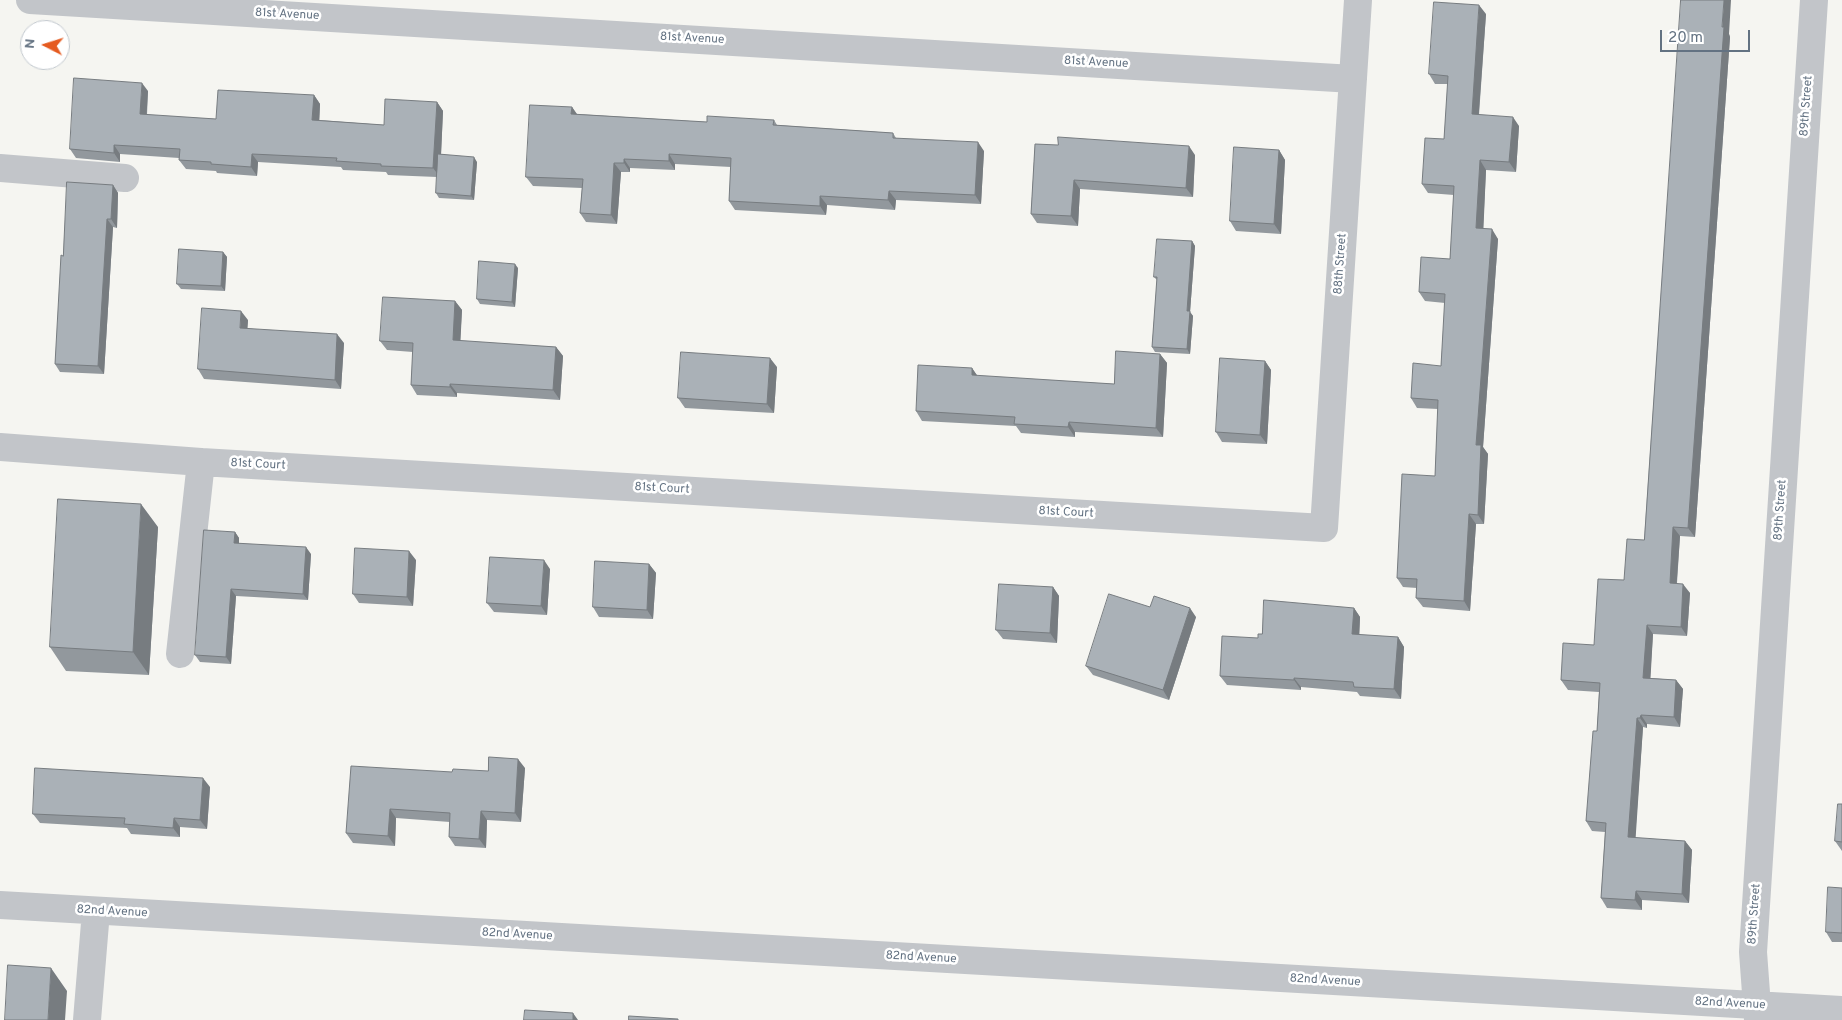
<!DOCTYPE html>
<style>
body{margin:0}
#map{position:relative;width:1842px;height:1020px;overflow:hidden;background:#f5f5f1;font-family:Overpass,sans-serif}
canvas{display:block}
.north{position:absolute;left:20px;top:20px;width:50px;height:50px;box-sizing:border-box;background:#fff;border:1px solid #c1c7cd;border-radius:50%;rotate:275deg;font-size:14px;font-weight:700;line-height:20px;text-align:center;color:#637282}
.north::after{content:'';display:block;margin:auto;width:18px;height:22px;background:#e55b20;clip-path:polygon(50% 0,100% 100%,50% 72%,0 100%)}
.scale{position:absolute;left:1660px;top:30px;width:90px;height:22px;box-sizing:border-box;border:2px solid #637282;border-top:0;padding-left:6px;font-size:15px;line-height:18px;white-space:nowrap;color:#637282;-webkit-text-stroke:4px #fff;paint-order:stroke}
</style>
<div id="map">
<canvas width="1842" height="1020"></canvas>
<div class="north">N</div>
<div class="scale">20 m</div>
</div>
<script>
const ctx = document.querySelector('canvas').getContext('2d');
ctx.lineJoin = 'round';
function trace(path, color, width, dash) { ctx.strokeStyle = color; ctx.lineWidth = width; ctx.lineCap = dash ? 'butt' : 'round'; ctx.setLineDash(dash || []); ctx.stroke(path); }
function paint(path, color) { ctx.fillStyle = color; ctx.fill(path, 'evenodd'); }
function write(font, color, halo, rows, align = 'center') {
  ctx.font = font + ' Overpass,sans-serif'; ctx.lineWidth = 5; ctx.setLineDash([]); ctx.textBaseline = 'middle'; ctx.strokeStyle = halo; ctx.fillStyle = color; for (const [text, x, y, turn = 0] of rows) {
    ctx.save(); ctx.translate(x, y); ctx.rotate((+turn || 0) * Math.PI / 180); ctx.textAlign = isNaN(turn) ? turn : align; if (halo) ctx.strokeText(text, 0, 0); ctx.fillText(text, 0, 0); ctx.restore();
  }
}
const minor = new Path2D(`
 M30 0 1353 79
 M0 168 125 178
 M0 447 201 462 1324 528 1358 0
 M180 654 201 462
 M0 905 1842 1010
 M87 1020 96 911
 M1758 1020 1753 952 1814 0`);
const wall = new Path2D(`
 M1486 14 1479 115 1519 126 1516 172 1486 170 1483 229 1498 239 1483 447 1488 454 1484 524H1476L1470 611 1423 607 1416 598 1417 588 1403 587 1397 578 1435 476 1438 409 1417 408 1411 398 1441 366 1445 303 1425 301 1419 292 1450 259 1454 195 1428 193 1422 184 1444 139 1448 84H1435L1429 74Z
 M1729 34 1730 37 1695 537 1680 536 1677 583 1690 593 1687 636 1653 634 1650 678 1676 680 1683 689 1680 727 1647 724V728L1643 727 1635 838 1685 841 1692 850 1689 903 1642 900V910L1607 908 1601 898 1605 832 1592 831 1586 821 1597 731 1599 692 1568 690 1561 680 1594 645 1624 580 1644 540Z
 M148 91 147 115 216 119 314 95 320 104 319 120 384 125 437 102 443 111 441 154 477 162 474 200 439 198 436 193 437 177 388 175 386 172 343 170 341 167 258 162 257 176 217 173 216 171 186 169 179 160V158L120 154V162L76 158 70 149Z
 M572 107 577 114 707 122 774 120 777 125 893 133 896 138 984 151 981 204 896 200 895 210 827 205 826 215 735 210 729 201 731 167 675 164V170L630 168V172H621L617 224 586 222 580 213 582 188 533 186 526 177Z
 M1035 144 1195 155 1193 197 1080 189 1078 226 1037 223 1031 214Z
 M1279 150 1285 160 1281 234 1236 231 1230 221Z
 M113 185 118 193 117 228 113 227 104 374 60 372 55 364 63 256Z
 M1192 241 1195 246 1190 312 1193 316 1190 354 1155 352 1152 347 1157 280 1154 277Z
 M223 252 227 257 225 291 181 289 177 284Z
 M518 268 515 307 480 304 477 299Z
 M455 301 462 310 460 341 556 347 563 356 560 400 457 393V397L417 395 411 385 413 352 387 350 380 341Z
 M248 320 247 328 344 343 341 389 204 379 198 369Z
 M1160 354 1167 363 1163 437 1075 432V437L1021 433 1016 426 922 421 916 411 972 368 977 376 1114 384Z
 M1265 361 1271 370 1267 444 1222 442 1216 432Z
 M777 367 774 413 685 408 678 398Z
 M158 527 149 675 66 671 50 647Z
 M235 532 239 538V543L311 554 308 600 236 596 231 664 200 662 195 655Z
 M416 560 413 606 359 603 353 594Z
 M649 564 656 573 653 619 599 617 593 607Z
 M550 569 547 615 494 612 487 603Z
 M1053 587 1059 596 1057 643 1003 639 996 630Z
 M1150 607 1196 617 1169 700 1093 675 1086 666Z
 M1354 608 1360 617 1359 635 1398 637 1404 647 1401 699 1360 696 1357 692 1301 687V690L1227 685 1220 676 1262 634Z
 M525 768 521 822 487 820 486 848 455 846 449 837 450 822 396 818 395 846 353 843 346 833 452 772 488 771Z
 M210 787 207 829 180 827V837L131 834 127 828 40 823 33 814Z
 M1842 804V851L1835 841Z
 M1842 888V942H1832L1826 932Z`);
const shadedWall = new Path2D(`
 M1724 0H1731L1729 34 1730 37 1695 537 1688 528Z
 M1479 5 1486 14 1478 124 1472 114Z
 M142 83 148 91 146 123 140 114Z
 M314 95 320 104 319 129 312 120Z
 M437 102 443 111 440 177 433 168Z
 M572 107 578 116 571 114Z
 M1513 117 1519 126 1516 172 1509 162Z
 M978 142 984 151 981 204 975 195Z
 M114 145 120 154V162L114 153Z
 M1189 146 1195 155 1193 197 1186 188Z
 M1279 150 1285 160 1281 234 1274 224Z
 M252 154 258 162 257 176 251 167Z
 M669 154 675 164V170L669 161Z
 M474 157 477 162 474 200 471 196Z
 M624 159 630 168V172L624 163Z
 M1480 160 1486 170 1483 238 1476 228Z
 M614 163 621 172 617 224 611 215Z
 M1074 180 1080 189 1078 226 1071 216Z
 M113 185 118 193 117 228 111 219Z
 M889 191 896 200 895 210 888 200Z
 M820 196 827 205 826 215 820 206Z
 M107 219 113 227 104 374 98 366Z
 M1492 229 1498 239 1483 447 1488 454 1484 524 1478 515 1476 445Z
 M1192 241 1195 246 1190 312 1193 316 1190 354 1187 349V311Z
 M223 252 227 257 225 291 221 286Z
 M515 264 518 268 515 307 512 302Z
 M455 301 462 310 460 350 453 340Z
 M241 311 248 320 247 337 240 328Z
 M337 334 344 343 341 389 335 380Z
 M556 347 563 356 560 400 553 390Z
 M1160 354 1167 363 1163 437 1156 428Z
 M770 358 777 367 774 413 767 404Z
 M1265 361 1271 370 1267 444 1260 435Z
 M972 368 979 378 972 375Z
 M450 384 457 393V397L450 387Z
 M1069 422 1075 432V437L1068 427Z
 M141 504 158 527 149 675 133 652Z
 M1469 514 1476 524 1470 611 1464 601Z
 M1673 527 1680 536 1676 592 1670 583Z
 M235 532 239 538V550L234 543Z
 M306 547 311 554 308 600 303 594Z
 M409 551 416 560 413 606 407 597Z
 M544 560 550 569 547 615 541 606Z
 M649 564 656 573 653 619 647 610Z
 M1683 584 1690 593 1687 636 1681 627Z
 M1053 587 1059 596 1057 643 1050 633Z
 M231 589 236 596 231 664 226 657Z
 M1190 608 1196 617 1169 700 1163 690Z
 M1354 608 1360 617 1359 643 1352 634Z
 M1647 625 1653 634 1650 687 1643 678Z
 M1398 637 1404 647 1401 699 1394 689Z
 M1294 678 1301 687V690L1294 680Z
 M1676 680 1683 689 1680 727 1674 717Z
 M1641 715 1647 724V728L1640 718Z
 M1637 718 1643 727 1635 847 1628 837Z
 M518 759 525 768 521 822 515 813Z
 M203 778 210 787 207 829 200 820Z
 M390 809 396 818 395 846 388 836Z
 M481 811 487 820 486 848 479 839Z
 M174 818 180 827V837L173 828Z
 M1685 841 1692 850 1689 903 1682 894Z
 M1636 891 1642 900V910L1635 900Z
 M51 968 67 991 65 1020H48Z
 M573 1013 578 1020H573Z`);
const building = new Path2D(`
 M1681 0H1724L1722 27H1724L1688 528 1673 527 1670 583 1683 584 1681 627 1647 625 1643 678 1676 680 1674 717 1641 715 1640 718H1637L1628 837 1685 841 1682 894 1636 891 1635 900 1601 898 1606 823 1586 821 1593 731H1597L1600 683 1561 680 1563 643 1594 645 1598 579 1624 580 1627 539 1644 540Z
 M1434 2 1479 5 1472 114 1513 117 1509 162 1480 160 1476 228 1492 229 1476 445H1481L1478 515 1469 514 1464 601 1416 598 1417 579 1397 578 1402 474 1435 476 1438 400 1411 398 1413 363 1441 366 1445 294 1419 292 1421 257 1450 259 1454 186 1422 184 1425 138 1444 139 1448 76 1429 74Z
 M74 78 142 83 140 114 216 119 218 90 314 95 312 120 384 125 385 99 437 102 433 168 381 166V164L336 161 337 158 252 154 251 167 211 164V162L179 160 180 149 114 145V153L70 149Z
 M530 105 572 107 571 114 707 122V116L774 120 773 125 893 133V138L978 142 975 195 889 191 888 200 820 196V206L729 201 731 158 669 154V161L624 159V163H614L611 215 580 213 583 179 526 177Z
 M1058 137 1189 146 1186 188 1074 180 1071 216 1031 214 1035 144 1058 145Z
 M1234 147 1279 150 1274 224 1230 221Z
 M438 154 474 157 471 196 436 193Z
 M67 182 113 185 111 219H107L98 366 55 364 61 255 63 256Z
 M1157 239 1192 241 1187 311H1190L1187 349 1152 347 1157 277H1154Z
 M179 249 223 252 221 286 177 284Z
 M479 261 515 264 512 302 477 299Z
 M383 297 455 301 453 340 556 347 553 390 450 384V387L411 385 413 343 380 341Z
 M202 308 241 311 240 328 337 334 335 380 198 369Z
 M1116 351 1160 354 1156 428 1069 422 1068 427 1014 424 1015 417 916 411 918 365 972 368V375L1114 384Z
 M681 352 770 358 767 404 678 398Z
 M1220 358 1265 361 1260 435 1216 432Z
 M58 499 141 504 133 652 50 647Z
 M204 530 235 532 234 543 306 547 303 594 231 589 226 657 195 655Z
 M355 548 409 551 407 597 353 594Z
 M490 557 544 560 541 606 487 603Z
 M595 561 649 564 647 610 593 607Z
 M999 584 1053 587 1050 633 996 630Z
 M1109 594 1150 607 1154 596 1190 608 1163 690 1086 666Z
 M1264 600 1354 608 1352 634 1398 637 1394 689 1354 687 1353 682 1294 678V680L1220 676 1222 636 1258 638V634H1262Z
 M489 757 518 759 515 813 481 811 479 839 449 837 450 813 390 809 388 836 346 833 351 766 452 772 453 769 488 771Z
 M35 768 203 778 200 820 174 818 173 828 124 824 125 818 33 814Z
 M1838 804H1842V842L1835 841Z
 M1828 887 1842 888V933L1826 932Z
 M8 965 51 968 48 1020H5Z
 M525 1010 573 1013V1020H524Z
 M629 1016 678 1019V1020H629Z`);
const streetNames = [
 ["81st Avenue",287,15,3],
 ["81st Avenue",692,39,3],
 ["81st Avenue",1096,63,3],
 ["89th Street",1807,106,-86],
 ["88th Street",1341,264,-86],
 ["81st Court",258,465,3],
 ["81st Court",662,489,3],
 ["89th Street",1781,510,-86],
 ["81st Court",1066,513,3],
 ["82nd Avenue",112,912,3],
 ["89th Street",1755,914,-86],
 ["82nd Avenue",517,935,3],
 ["82nd Avenue",921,958,3],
 ["82nd Avenue",1325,981,3],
 ["82nd Avenue",1730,1004,3]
];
trace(minor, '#c2c5c9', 28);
paint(wall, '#92989d');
paint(shadedWall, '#777c80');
paint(building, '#aab1b7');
trace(building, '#777c80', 1);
write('12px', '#637282', '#fff', streetNames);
</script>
